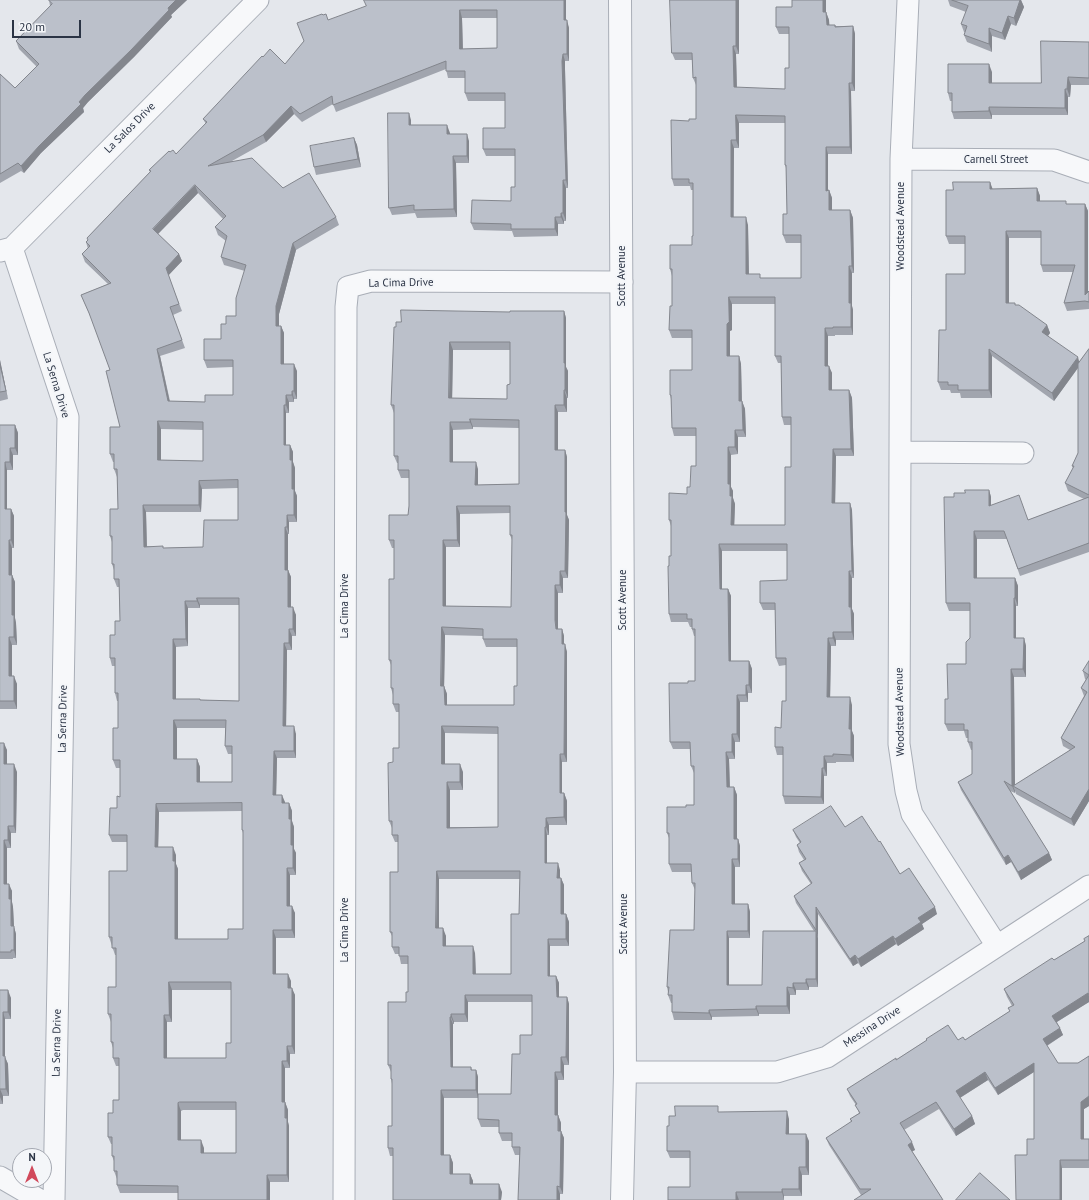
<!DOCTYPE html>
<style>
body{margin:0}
#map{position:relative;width:1089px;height:1200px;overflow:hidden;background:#e4e7ec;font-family:"PT Sans",sans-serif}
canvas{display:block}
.north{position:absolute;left:12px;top:1148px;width:40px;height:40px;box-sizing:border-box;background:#f4f6f9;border:1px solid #a4a8b1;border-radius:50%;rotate:0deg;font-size:11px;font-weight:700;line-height:16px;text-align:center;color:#2b3445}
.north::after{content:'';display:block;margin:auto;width:14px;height:18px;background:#d1495b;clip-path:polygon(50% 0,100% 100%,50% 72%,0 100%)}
.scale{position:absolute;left:12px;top:20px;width:69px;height:18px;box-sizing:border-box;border:2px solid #2b3445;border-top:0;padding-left:5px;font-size:12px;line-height:14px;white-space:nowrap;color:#2b3445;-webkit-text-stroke:3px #f4f6f9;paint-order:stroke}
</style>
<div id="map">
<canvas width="1089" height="1200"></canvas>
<div class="north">N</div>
<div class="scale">20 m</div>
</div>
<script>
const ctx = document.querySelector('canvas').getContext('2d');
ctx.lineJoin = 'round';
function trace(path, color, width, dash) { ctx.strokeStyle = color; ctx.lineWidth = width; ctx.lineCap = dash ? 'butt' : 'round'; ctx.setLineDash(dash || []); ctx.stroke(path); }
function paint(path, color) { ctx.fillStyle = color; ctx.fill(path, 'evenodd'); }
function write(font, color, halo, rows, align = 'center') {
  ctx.font = font + ' "PT Sans",sans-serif'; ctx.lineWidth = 4; ctx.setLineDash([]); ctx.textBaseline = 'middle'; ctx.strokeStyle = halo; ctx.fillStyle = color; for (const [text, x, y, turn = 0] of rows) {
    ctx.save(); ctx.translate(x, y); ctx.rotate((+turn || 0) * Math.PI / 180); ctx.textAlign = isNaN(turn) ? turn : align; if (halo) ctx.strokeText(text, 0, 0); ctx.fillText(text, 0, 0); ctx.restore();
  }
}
const minor = new Path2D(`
 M908 0 901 159 899 744 906 791 912 814 997 946
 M901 159 1054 160 1089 172
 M12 248 68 417 54 1200
 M0 251 12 248 258 0
 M900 452 1023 453
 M625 1072H777L827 1057 1089 886
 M0 1177 40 1200
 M344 1200 346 307 348 287 371 281 622 282`);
const tertiary = new Path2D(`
 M620 0 625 1072 622 1200`);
const wall = new Path2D(`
 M49 0H187L171 15 172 17 134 57 88 102 83 108 84 112 41 153 24 173 21 171 0 183V74L15 88 37 67 19 49 16 41 50 6Z
 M566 0V20L569 28V61H565V69L568 188H566V221H564V224H558V236L514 237 512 231 474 230 471 223 511 201 515 187V156H486L483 149 505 128V101H468L465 93V78H448L446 69 336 112 333 104 302 122 294 114 266 142 232 161 336 217 339 225 296 250 279 314V326H281L284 333V364L297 371V399H294V402H289V413H286V445H290L293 452V462L295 468V491L297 496V522H289V534H288V570L291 577V607L296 615V636H292V650H287L286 726 296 734V758H277L276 795 285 802V803H289L292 811V821L294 827V849L296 853V875H290V906L295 913V938H276V974L291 981V988L295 995V1054H290V1068H285V1102L288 1110V1122L289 1126V1182H270V1200L178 1193H120L117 1185V1179L114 1171V1161L112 1156V1144H111L108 1137 113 1113 119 1100V1066H116L113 1058V1048L111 1042V1022L108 1014 116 987V955H115L109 937 127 871V842H112L109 835 120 797V768H116L113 760 118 728V701H117L115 693V666H112L110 658 115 635 120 621 119 587H117L114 579V570L112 564V542L110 536 118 509 117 477 114 469V462H113L110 454 120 427 110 370 92 320 81 295 108 284 85 262 82 254 88 249 86 242 88 240 87 238 150 172 149 170 170 152 176 154 206 124 203 119 263 57 285 64 304 41 323 15 328 20ZM462 18H497V48L463 49ZM198 193 223 219 215 227 218 235 226 241 221 257 224 265 245 271 236 316 226 324 221 339 204 360 207 368 233 367V395L205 402 170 401 160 356 185 348 173 315 182 311 168 275 182 261 179 254 158 234ZM161 429 203 430V461L161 460ZM238 488V520L203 547 164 548 147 546 146 512H201L202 489ZM200 605H239V701L176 699V647L188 646V608H200ZM177 728H225V746L228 754H232V782H200V767L197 759H177ZM242 811V830L243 833V929L228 939H178V869L176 864V855L158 847 159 812ZM172 990H231V1043L226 1058H167V1022H172ZM183 1110H236V1153H204V1148L181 1140V1111Z
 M739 0V54H736L737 88 785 89 789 68V34H779L776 27 792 7 826 0V12L829 20V25H835L836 26H853L855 34V91H851L852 154H828V190H829L832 198V210H850L853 218 854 273H852V306L853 310V335H835V336H828V366L832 373V390H849L852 398 854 456H836L835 503H850L852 510 854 578H852V609L854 614V640H836V646H831L830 697 852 705V731L854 736V762H836V763H827V776H824V804H785L783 796V755H777L775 747 781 728 786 701V665L779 666 776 658 775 610H763L760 603 787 580V551H722V589H728L731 596V661H749L752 669V693H748V702H740V742H735V759H729L730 787H734L737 795V839H738L740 846V867H735V904H748L750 912V938H729V985H762L814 931 796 903 794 896 811 884 802 871 799 863 804 860 799 852 797 845 800 843 796 837 793 830 845 827 900 874 937 914 922 924 924 929 898 946 896 944 861 967 858 963 853 966 818 914V937L817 936 818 938V987H809V990H796V995H790V1014H759V1016L712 1017V1020H674L672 1012V1003H671L668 995V992L667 987 694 930 695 890 692 883V872H672L669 864V838L667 833 686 807 694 805V773L691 766 690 749H673L670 742 688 683 695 681V636H694L692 629V627H690L688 622H671L669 614V566L671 556V526L669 520 687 494 690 487 696 466V436H674L672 428 671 399 670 395 692 370V338H672L669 330 672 306V276L670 269 692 245 693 236V190H691L690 186H674L672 179 689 121 696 119V85L693 78 692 60H675L672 53ZM739 123H785V165L786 168 787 214 783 235 786 243H801V278H761L749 274 748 225 734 217V148H739ZM732 304H775V356L778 363H781L782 417 784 425H791V467L785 525H734L735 504 733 498V491L731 487V455L738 454V437H746L745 409 742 401 741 364 739 356H730V331L732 330Z
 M948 0H1021L1024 7 1016 26 1011 24 1005 40 992 36V52L967 42 964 35 965 32H964L961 24 966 12 950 6Z
 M1089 42V85H1071L1070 97H1068V115H992V119H954L952 112V101H950L948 93 992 72V83H1041Z
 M411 120V125L450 133V134L469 141V163H456L457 217 417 218 415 213 392 215 389 208Z
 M354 138 357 145 361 167 316 175 314 167Z
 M990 182 992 189 1037 188 1040 196V201L1067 204H1085L1088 211V292L1089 291V309L1067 311 1064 303 1073 272H1043L1041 265V238H1009V303L1016 305 1047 325 1050 333 1048 336 1079 362 1089 349V552L1020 576 1007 539H977V578H1015L1018 586V606H1016V638H1024L1026 646V677H1014L1015 785 1070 750 1063 746 1061 738 1084 696 1081 688 1086 680 1085 679 1083 671 1089 661V801L1074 826 1016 794 1015 791V793L1010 791 1049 853 1052 860 1021 880 1011 862 1006 865 961 790 958 782 972 774V750H971L968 742V738H966L964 731H948L945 724 948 699 966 664 970 638V611H949L946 603 954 497 965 493 989 490 991 497V505L1028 520 1084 499 1068 491 1065 483 1073 468 1072 466 1078 453V368L1054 401 992 356V398H961L960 393H951L950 390H941L938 382 946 330 965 274V244H949L946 236 953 190Z
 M564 311 566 318V367L568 371V398H567V412H558V450H565L567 457V515L569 520 568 578H563V593H558V629H562L564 636V644L567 652V762H562V793H564L567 801V825H549V835H547V863L560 870V878H561L564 885V914H566L569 922V946H550V976H556L559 983V997H567L569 1004V1065H564V1080H558V1115L561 1123V1131L564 1138 563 1194H560V1200L520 1155H515L512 1147V1141H502L499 1133V1127H481L478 1119 511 1094 520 1054 532 1035V1002H468V1022H454V1024H453V1067H471L472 1070H476L478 1077V1098H444V1155H450L453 1163V1174H470L473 1181V1184L502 1192 501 1200H393V1156H390L388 1148 392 1126V1084L391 1079V1072L388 1065 406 1002 408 992V964H401L399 954H395L392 947V936L390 932 398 872V842H395L392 835V828L389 821 393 762 399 748V712H396L393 704V695L391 688V665L389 660 394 579V548H392L389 540 408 515 409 506V478H401L398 470V463H397L394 456V413L391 405 396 327 401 322 510 312ZM453 350H510V384L507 399 452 398ZM473 427 519 428V484L478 485V469L453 462V430L473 429ZM510 513V535L512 540 511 607 446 606V547H460V514ZM445 635 483 636V639L486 647H517V686L514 705H447V694L444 686ZM445 733 498 734V827H450V790H463V772L445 764ZM439 879H520L519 914 511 974H476L475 953 446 946V936L439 928Z
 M0 360 8 399 0 401Z
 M0 425H15L18 433V455H13V470H7V509H11L14 516V548H12V575L15 582V618L16 623 17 645H12V676L17 684V709H0Z
 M0 743 7 750V764L17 772 16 833H11V848H7V884L12 891V902L13 907 14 927 16 934V958H13V959H0Z
 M1089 936V1002L1057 1022 1063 1035 1047 1046 1058 1063H1078L1089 1056V1106L1084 1109V1139H1089V1168H1062L1027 1155 1034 1139V1072L998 1095 988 1080 960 1098 972 1116 975 1124 956 1136 939 1109 904 1130 915 1150 912 1151 943 1200 861 1195 829 1145 826 1138 851 1122 850 1119 859 1113 856 1105 850 1096 847 1089 896 1060 927 1040 926 1039 958 1040H965L1010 1011 1008 1008 1012 1006 1007 997 1004 989 1054 960 1085 941 1084 939Z
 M0 990 11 998V1019H5V1057L8 1064 9 1096H3V1104H0Z
 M720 1112 789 1119V1134L809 1141V1175H802V1196H784V1200H739L690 1187V1158H670L667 1151 669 1126 675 1116Z`);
const shadedWall = new Path2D(`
 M176 0H187L171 15 172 17 134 57 88 102 83 108 84 112 41 153 24 173 21 166 39 146 85 95 168 8Z
 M564 0H566V28L564 20Z
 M736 0H739V54L736 46Z
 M823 0H826V20L823 12Z
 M1020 0H1021L1024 7 1016 26 1014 18Z
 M460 10 462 18 463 56 460 49Z
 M826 12 829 20 830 32 827 25Z
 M1008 16 1011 24 1005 40 1002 33Z
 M567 20 569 28V61L567 54Z
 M853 26 855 34V91L852 83Z
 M989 28 992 36V52L989 44Z
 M733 46 736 54 737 95 734 87Z
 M563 54 565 61V69L568 188 566 180 562 61Z
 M989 64 992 72V91L989 83Z
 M1068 77 1071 85 1070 97 1067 89Z
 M849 83 851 91 852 154 850 147Z
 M1065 89 1068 97V115L1065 108Z
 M291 106 294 114 266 142 263 135Z
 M989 107 992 115V119L989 111Z
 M409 113 411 120V133L409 125Z
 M736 115 739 123V148L736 140Z
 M447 125 450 133V141L447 134Z
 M467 134 469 141V163L467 156Z
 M354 138 357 145 361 167 358 159Z
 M731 140 734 148 733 225 731 217Z
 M826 147 828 154V198L826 191Z
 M453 156 456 163 457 217 454 209Z
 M563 180 566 188V221L563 213Z
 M990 182 993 190 990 189Z
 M195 185 198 193 156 236 153 229Z
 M1037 188 1040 196V209L1037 201Z
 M829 190 832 198V218L829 210Z
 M1085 204 1088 211V302L1085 295Z
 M850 210 853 218 854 273 852 266Z
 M561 213 564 221V224L561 217Z
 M555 217 558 224V236L555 229Z
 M746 217 748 225 749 282 746 274Z
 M1006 231 1009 238V310L1006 303Z
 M293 243 296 250 279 314V333L276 326V306Z
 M179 254 182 261 168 276 166 268Z
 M849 266 852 273V306L853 310V335L851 327 849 303Z
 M729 297 732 304V330L730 331V364L727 356V324Z
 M564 311 566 318V367L568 371V398L565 390 564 363Z
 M1047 325 1050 333 1045 340 1042 332Z
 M281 326 284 333V371L281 364Z
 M825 328 828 336V373L825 366Z
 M450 342 453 350 452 406 449 398Z
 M157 349 160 356 171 408 168 401Z
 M989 349 992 356V398L989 390Z
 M739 356 741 364 742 409 739 401Z
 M1078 357 1080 365 1054 401 1052 393Z
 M0 360 8 399 6 391 0 365Z
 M294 364 297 371V399L294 391Z
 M829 366 832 373V398L829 390Z
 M564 390 567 398V412L564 405Z
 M849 390 852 398 854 456 851 449Z
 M292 391 294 399V402L292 395Z
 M286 395 289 402V413L286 405Z
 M742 401 745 409 746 437 743 430Z
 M284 405 286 413V452L284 445Z
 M555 405 558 412V457L555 450Z
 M470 419 473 427V429L470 422Z
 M158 421 161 429V467L158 460Z
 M450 422 453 430V469L450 462Z
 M15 425 18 433V455L15 448Z
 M735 430 738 437V454L735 447Z
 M290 445 293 452V462L295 468V491L297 496V522L294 515 290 460Z
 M728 447 731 455V487L733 491V498L735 504 734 533 731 525 728 484Z
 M10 448 13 455V470L10 462Z
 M833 449 836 456 835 510 832 503Z
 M565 450 567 457V515L569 520 568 578 565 571Z
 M5 462 7 470V516L5 509Z
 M476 462 478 469V493L475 485Z
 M199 481 202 489 201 512 199 505Z
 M989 490 991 497V514L989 506Z
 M850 503 852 510 854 578 852 571Z
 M143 505 146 512 147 554 144 547Z
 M457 506 460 514V547L457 540Z
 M11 509 14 516V548L11 540Z
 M287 515 289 522V534L287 527Z
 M285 527 288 534V577L285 570Z
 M974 531 977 539V586L974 578Z
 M9 540 12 548V582L9 575Z
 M443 540 446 547V613L443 606Z
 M719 544 722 551V596L720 589Z
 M288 570 291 577V615L288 607Z
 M560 571 563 578V593L560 585Z
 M849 571 852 578V609L854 614V640L852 632 849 607Z
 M12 575 15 582V618L16 623 17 645 14 637 12 615Z
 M1015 578 1018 586V606L1015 598Z
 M555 585 558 593V628L559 636 556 629 555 620Z
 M728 589 731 596V669L729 661Z
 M197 598 200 605V608L197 601Z
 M1014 598 1016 606V646L1014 638Z
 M185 601 188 608V646L186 639Z
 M293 607 296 615V636L293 629Z
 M442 627 445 635 444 694 441 686Z
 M289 629 292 636V650L289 643Z
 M562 629 564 636V652L562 644Z
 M833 632 836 640V646L833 638Z
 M9 637 12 645V684L9 676Z
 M828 638 831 646 830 705 827 697Z
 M1024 638 1026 646V677L1023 669Z
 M173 639 176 647V707L173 699Z
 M284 643 287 650 286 734 283 726Z
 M565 644 567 652V762L564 754Z
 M749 661 752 669V693L749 685Z
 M1011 669 1014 677 1015 787 1013 786 1015 791V793L1012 786Z
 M14 676 17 684V709L14 701Z
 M746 685 748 693V702L746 695Z
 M444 686 447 694V713L445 705Z
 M737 695 740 702V742L737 734Z
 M850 697 852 705V731L854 736V762L851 755 849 729Z
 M174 720 177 728V767L174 759Z
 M294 726 296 734V758L294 751Z
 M442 726 445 733V772L442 764Z
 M732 734 735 742V759L732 752Z
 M4 743 7 750V772L4 764Z
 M274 751 277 758 276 802 273 795Z
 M726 752 729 759 730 795 727 787Z
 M560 754 562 762V801L560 793Z
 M824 756 827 763V776L824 768Z
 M197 759 200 767V790L197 782Z
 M14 764 17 772 16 833 14 826Z
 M460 764 463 772V790L460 782Z
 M822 768 824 776V804L821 797Z
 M447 782 450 790V835L447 828Z
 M734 787 737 795V846L734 839Z
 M1089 789V801L1074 826 1071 819Z
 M564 793 567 801V825L564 817Z
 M282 795 285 802V811L282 803Z
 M289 803 292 811V821L294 827V849L296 853V875L293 868 289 819Z
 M156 804 159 812 158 855 155 847Z
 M546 818 549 825V835L546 827Z
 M8 826 11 833V848L8 840Z
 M545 827 547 835V870L545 863Z
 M738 839 740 846V867L738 859Z
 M4 840 7 848V891L4 884Z
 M173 847 176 855V864L178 869V946L175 939Z
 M1049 853 1052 860 1021 880 1018 872Z
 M1008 855 1011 862 1006 865 1004 858Z
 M732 859 735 867V912L732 904Z
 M558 863 560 870V885L557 878Z
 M287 868 290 875V913L287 906Z
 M437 871 439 879V936L436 928Z
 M561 878 564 885V922L561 914Z
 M9 884 12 891V902L13 907 14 927 16 934V958L14 950 9 899Z
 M748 904 750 912V938L748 931Z
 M292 906 295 913V938L292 930Z
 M816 907 818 914V937L816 930Z
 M935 907 937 914 922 924 924 929 898 946 895 939 918 918Z
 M566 914 569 922V946L566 939Z
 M443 928 446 936V954L443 946Z
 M273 930 276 938V981L273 974Z
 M727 931 729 938V992L727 985Z
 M816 931 818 938V987L816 979Z
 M893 936 896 944 861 967 858 959Z
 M548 939 550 946V983L548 976Z
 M473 946 475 953 476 982 473 974Z
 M855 955 858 963 853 966 850 959Z
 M288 974 291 981V995L288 988Z
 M556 976 559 983V1004L557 997Z
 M806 979 809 987V990L806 983Z
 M169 982 172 990V1022L169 1015Z
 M793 983 796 990V995L793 988Z
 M787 987 790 995V1014L787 1006Z
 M292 988 295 995V1054L292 1046Z
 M8 990 11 998V1019L8 1012Z
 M1088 993 1089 996V1002L1055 1023 1052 1016Z
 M465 995 468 1002V1022L465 1014Z
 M567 997 569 1004V1065L566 1057Z
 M756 1006 759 1014V1016L756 1009Z
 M709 1010 712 1017V1020L709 1013Z
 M3 1012 5 1019V1057L8 1064 9 1096 6 1089 3 1056Z
 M451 1014 454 1022V1024L451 1017Z
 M164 1015 167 1022V1066L164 1058Z
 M450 1017 453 1024V1075L451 1067Z
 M1060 1028 1063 1035 1046 1046 1043 1039Z
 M287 1046 290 1054V1068L287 1061Z
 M561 1057 564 1065V1080L561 1072Z
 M282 1061 285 1068V1110L282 1102Z
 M1034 1063 1037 1070 998 1095 995 1088Z
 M476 1070 478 1077V1098L476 1090Z
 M555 1072 558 1080V1123L555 1115Z
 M985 1072 988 1080 958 1099 956 1091Z
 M0 1089 3 1096V1104L0 1097Z
 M441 1090 444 1098V1162L441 1155Z
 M1089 1096V1106L1084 1109V1146L1081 1139V1102Z
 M285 1102 288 1110V1122L289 1126V1182L287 1175Z
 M178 1103 181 1111V1147L178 1140Z
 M787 1111 789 1119V1141L786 1134Z
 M558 1115 561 1123V1131L564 1138 563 1194 560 1187Z
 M972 1116 975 1124 956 1136 954 1129Z
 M806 1134 809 1141V1175L806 1167Z
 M201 1140 204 1148V1160L201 1153Z
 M912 1142 915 1150 911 1152 908 1145Z
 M450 1155 453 1163V1181L450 1174Z
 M1060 1160 1062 1168V1200H1060Z
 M799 1167 802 1175V1196L799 1189Z
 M470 1174 473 1181V1191L470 1184Z
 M267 1175 270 1182V1200H267Z
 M499 1184 502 1192 501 1200H499Z
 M557 1186 560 1194V1200H557Z
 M782 1189 784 1196V1200L782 1192Z
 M736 1192 739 1200H736Z`);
const building = new Path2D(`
 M49 0H176L168 8 169 10 131 50 85 95 79 102 81 104 39 146 21 166 18 163 0 174V74L15 88 39 64 16 41 52 4Z
 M364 0H564V20H567V54H563L562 61 566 180H563V213H561V217H555V229H511V224L471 223 472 200 511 201V187H515V149H483V128H505V93H465V71H446V61L333 105 332 96 300 114 291 106 263 135 208 166 252 158 283 188 309 173 336 217 293 243 276 306V326H281V364H294V391H292V395H286V405H284V445H290V460H292V489H294V515H287V527H285V570H288V607H293V629H289V643H284L283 726H294V751H274L273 795H282V803H289V819H291V845H293V868H287V906H292V930H273V974H288V988H292V1046H287V1061H282V1102H285V1118H287V1175H267V1200H178V1186L117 1185V1171H114V1156H112V1137H108V1113H113V1100H119V1058H113V1042H111V1014H108V987H116V948H112V937H109V871H127V835H109L110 808H117V796L120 797V760H113V728H118V693H115V658H110V635H115V621H120L119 579H114V564H112V536H110V509H118L117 469H114V454H110V427H120L106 371 110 370 89 313 81 295 111 283 82 254 90 246 86 242 88 240 87 238 151 171 149 170 169 151 170 152 173 150 176 154 207 122 203 119 262 56 263 57 270 49 285 64 304 41 297 23 322 14 323 15 326 14 328 20 366 6ZM460 10H497V48L460 49ZM195 185 226 216 215 227 227 236 221 257 246 265 236 298V316H226V324H221V339H204V360H233V395H205V402L168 401 157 349 182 340 170 307 179 304 166 268 179 254 153 229ZM158 421 203 422V461L158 460ZM238 480V520H204L203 547 163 548V546L144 547 143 505H199V481ZM197 598H239V701L200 700V699H173V639H186L185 601H197ZM174 720H226L225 746H232V782H197V759H174ZM242 803V830H243V929H228V939H175V861H173V847H155L156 804ZM169 982H231V1043H226V1058H164V1015H169ZM180 1102H236V1153H201V1140H178V1103Z
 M670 0H736V46H733L734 87 785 89V68H789V27H776V7H792V0H823V12H826L827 25H835V27L853 26 852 83H849L850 147H826V191L829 190V210H850L852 266H849V303H851V327H833V328H825V366H829V390H849L851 449H833L832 503H850L852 571H849V607H851L852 632H833V638H828L827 697H850L849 729H851V755L833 754V756H824V768H822L821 797 783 796V747H775V727L781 728 782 701H786V658H776L775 603H760V581L787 580V544H719L720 589H728L729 661H749V685H746V695H737V734H732V752H726L727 787H734V839H738V859H732V904H748V931H727V985H762L763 931H816V979H806V983H793V988L787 987V1006H756V1009L709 1010V1013L672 1012V995H668L669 987H667L670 930H694L695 883H692L691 864H669V833H667V807H686V805H694V766H691L690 742H670L669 683H688V681H695V629H692V619H687V614H669L668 566H669V556H671V520H669V493L687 494V487H690L691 466H696V428H672L671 395H670V370H692V330H669L670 306H672V269H670V245H692V236H693V183H689V179H672L671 120 689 121V119H696V77L693 78 692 53H672ZM736 115 785 116V165H786L787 214H783V235H801V278H760V274H746V217H731V140H736ZM729 297H775V356H781L782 417H791V467H785V525H731L732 496H730V484H728V447H735V430H743L742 401H739V356H727V324L729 322Z
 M952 0H1020L1014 18 1008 16 1002 33 989 28V44L964 35 967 26 961 24 968 6Z
 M1041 41 1089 42V78L1068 77 1067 89H1065V108L989 107V111L952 112V93H948V64H989V83H1041Z
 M388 113H409V125H447V134H467V156H453L454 209 414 210V205L389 208Z
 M354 138 358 159 314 167 310 146Z
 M953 182H990V189L1037 188V201H1066V204H1085V295L1089 291V302L1085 301 1064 303 1075 265H1041V231H1006V303H1015V305H1019L1047 325 1042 332 1078 357 1052 393 989 349V390H958V385H948V382H938L939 330H946V274H965V236H946V190H953Z
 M401 310 510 312V311H564V363H565V390H564V405H555V450H565V512H566L565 571H560V585H555V620L556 629H562V644H565L564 754H560V793H564V817L546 818V827H545V863H558L557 878H561V914H566V939H548V976H556L557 997H567L566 1057H561V1072H555V1115H558V1131H561L560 1187 557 1186V1200H518L520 1147H512V1133H499V1120L478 1119V1094H511L512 1054H520V1035H532V995H465V1014H451V1017H450L451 1067H471V1070H476V1090H441V1155H450V1174H470V1184H499V1200H393V1148H388V1126H392V1079H391V1065H388V1002H406V992H408V956H399V947H392V932H390V872H398V835H392V821H389L388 763 393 762V748H399V704H393V688H391V660H389V579H394V540H389V515H408L409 506V470H398V456H394V405H391L394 327H396V322H401ZM450 342H510V384L507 385V399L449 398ZM470 419 519 420V484L475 485 476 462H450V422H470ZM457 506H510V535H512L511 607 443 606V540H457ZM442 627 483 629V639H517V686H514V705H445L444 686H441ZM442 726 498 727V827L447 828V782H460V764H442ZM437 871H520L519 914H511V974H473V946H443V928H436Z
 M1089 349V495L1065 483 1074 466H1072L1078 453V364Z
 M0 365 6 391 0 392Z
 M0 425H15V448H10V462H5V509H11V540H9V575H12V615H14V637H9V676H14V701H0Z
 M965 490H989V506L1019 495 1028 520 1089 497V543L1018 569 1004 531H974V578H1015V598H1014V638H1024L1023 669H1011L1012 786 1004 781 1049 853 1018 872 1008 855 1004 858 958 782 972 774V742H968V730H964V724H945V699H948L947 664H966V642L970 638V603H946L944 497H954V493H965Z
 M1089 661V789L1071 819 1013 786 1075 747 1061 738 1087 692 1081 688 1089 675 1083 671Z
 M0 743H4V764H14V826H8V840H4V884H9V899H11V926H14V950H11V952H0Z
 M831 806 845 827 862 816 879 842 880 841 900 874 909 868 935 907 918 918 921 922 895 939 893 936 858 959 855 955 850 959 816 907V930L794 896 812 883 799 863 806 859 797 845 801 842 793 830Z
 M1089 936V995L1088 993 1052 1016 1060 1028 1043 1039 1058 1063H1078L1089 1056V1096L1081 1102V1139H1089V1160H1060V1200H1016L1015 1155H1027V1139H1034V1063L995 1088 985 1072 956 1091 972 1116 954 1129 936 1102 900 1123 912 1142 908 1145 943 1200H854L871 1189H860L826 1138 852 1121 850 1119 860 1113 855 1105 857 1104 847 1089 896 1058V1060L927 1040 926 1039 948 1025 958 1040 963 1037 965 1040 1010 1011 1008 1008 1014 1005 1004 989 1052 958 1054 960 1085 941 1084 939Z
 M0 990H8V1012H3V1056H5L6 1089H0Z
 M675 1106H718V1112L787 1111 786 1134H806V1167H799V1189H782V1192H736V1200H668V1187H690V1151H667V1126H669V1116H675Z
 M980 1173 1010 1200H956Z`);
const streetNames = [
 ["La Salos Drive",130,128,-45],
 ["Carnell Street",996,160],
 ["Woodstead Avenue",901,226,-90],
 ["Scott Avenue",622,276,-90],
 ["La Cima Drive",401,283,-1],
 ["La Serna Drive",56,385,73],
 ["Scott Avenue",623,600,-90],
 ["La Cima Drive",345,606,-90],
 ["Woodstead Avenue",900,712,-91],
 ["La Serna Drive",63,719,-89],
 ["Scott Avenue",624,924,-90],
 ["La Cima Drive",345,930,-90],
 ["Messina Drive",872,1027,-33],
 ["La Serna Drive",57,1043,-89]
];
trace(minor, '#a9aeb7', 23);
trace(tertiary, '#a9aeb7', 24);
trace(minor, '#f7f8fa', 21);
trace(tertiary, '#f7f8fa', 22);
paint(wall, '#a1a5ae');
paint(shadedWall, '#83868d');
paint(building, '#bbc0ca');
trace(building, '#83868d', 1);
write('11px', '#2b3445', '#f4f6f9', streetNames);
</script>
